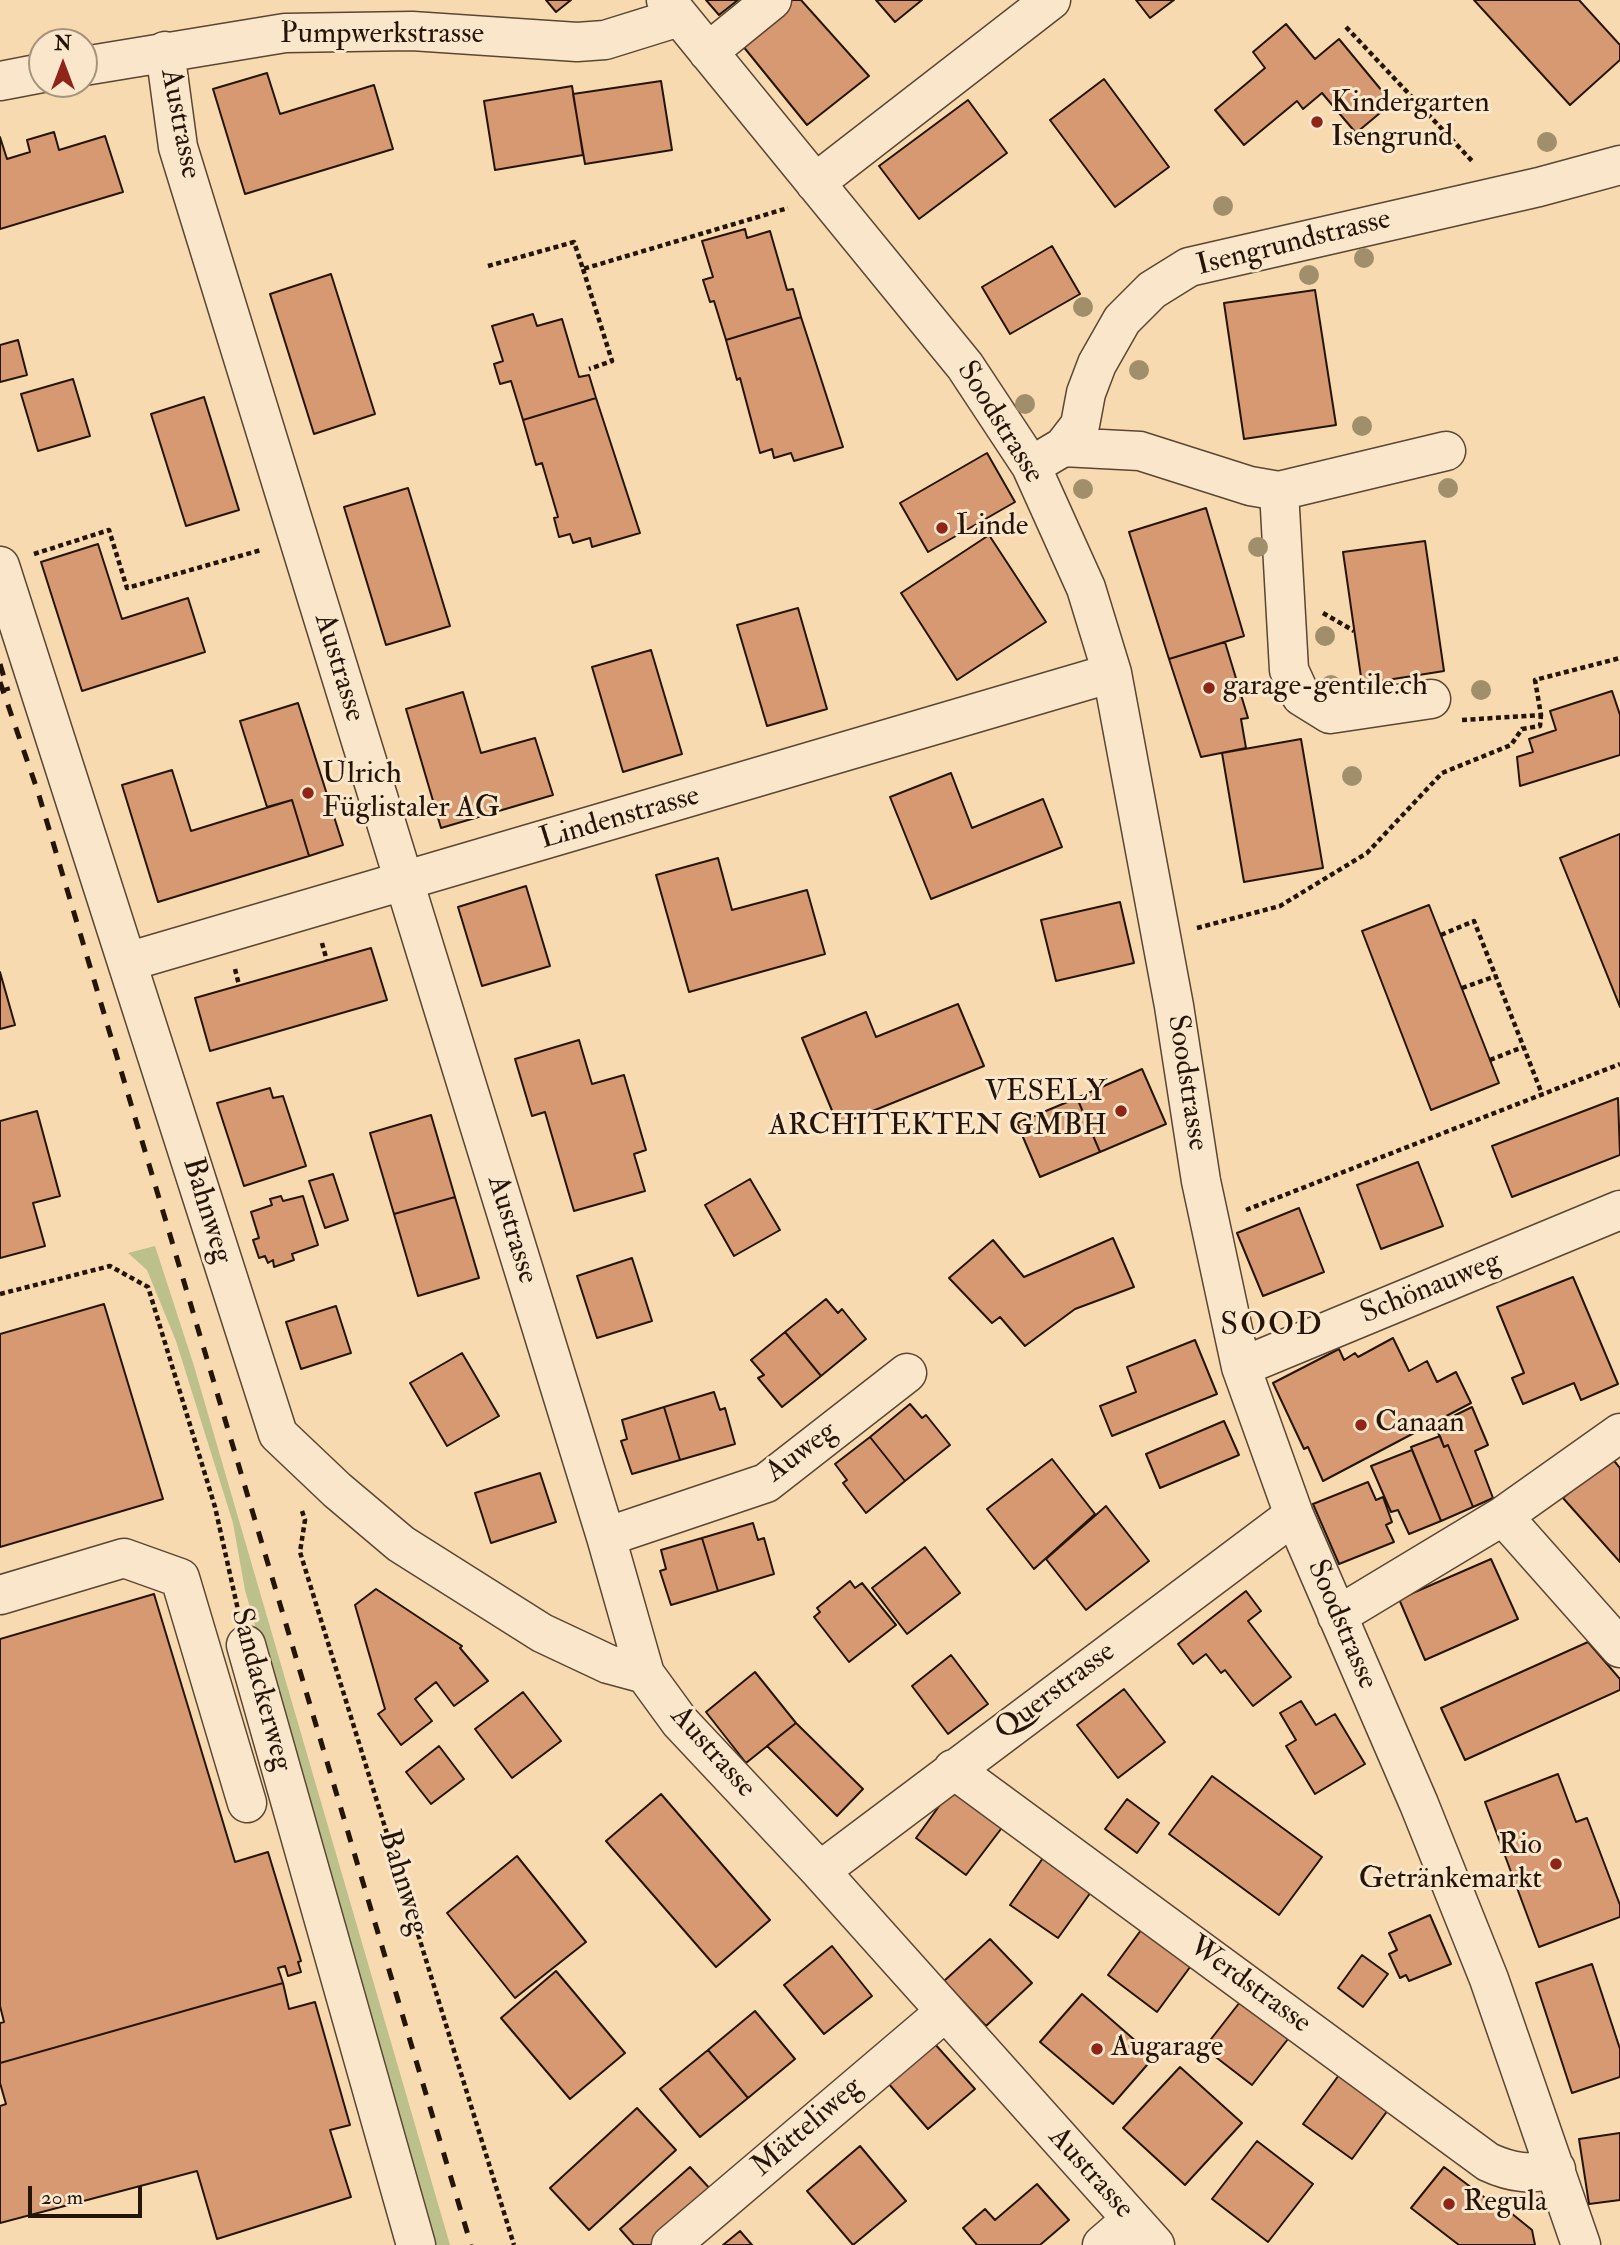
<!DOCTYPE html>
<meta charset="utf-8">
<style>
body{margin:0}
#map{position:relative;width:1620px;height:2245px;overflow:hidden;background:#f7daaf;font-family:"IM FELL Double Pica",serif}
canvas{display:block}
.north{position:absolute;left:28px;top:28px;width:70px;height:70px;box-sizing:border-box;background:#fae7cb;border:2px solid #a5937d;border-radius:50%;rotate:0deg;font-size:19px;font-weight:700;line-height:28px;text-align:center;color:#251508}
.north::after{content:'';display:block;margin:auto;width:24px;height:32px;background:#8f2418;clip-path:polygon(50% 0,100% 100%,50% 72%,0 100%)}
.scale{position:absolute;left:28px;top:2186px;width:114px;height:32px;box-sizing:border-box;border:4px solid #251508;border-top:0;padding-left:9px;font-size:21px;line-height:24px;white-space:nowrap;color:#251508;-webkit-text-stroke:5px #fae7cb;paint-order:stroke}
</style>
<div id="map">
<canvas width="1620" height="2245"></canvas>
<div class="north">N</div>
<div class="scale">20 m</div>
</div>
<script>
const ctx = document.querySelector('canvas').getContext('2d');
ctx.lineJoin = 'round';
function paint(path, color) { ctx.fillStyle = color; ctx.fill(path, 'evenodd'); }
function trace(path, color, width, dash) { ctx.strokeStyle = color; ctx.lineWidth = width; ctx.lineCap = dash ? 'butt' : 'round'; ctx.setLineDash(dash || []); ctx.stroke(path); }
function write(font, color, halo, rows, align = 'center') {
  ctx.font = font + ' "IM FELL Double Pica",serif'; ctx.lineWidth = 6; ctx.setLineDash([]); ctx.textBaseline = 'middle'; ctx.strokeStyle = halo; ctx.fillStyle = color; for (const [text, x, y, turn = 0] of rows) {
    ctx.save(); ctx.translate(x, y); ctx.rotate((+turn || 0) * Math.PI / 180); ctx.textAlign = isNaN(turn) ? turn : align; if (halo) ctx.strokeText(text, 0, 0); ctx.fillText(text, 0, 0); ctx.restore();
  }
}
const green = new Path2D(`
 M155 1246 194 1366 450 2245H431L245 1590 233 1523 176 1341 147 1270 128 1253Z`);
const building = new Path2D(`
 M546 0H571L556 12Z
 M706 0H738L719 15Z
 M788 0H801L869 76 807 125 738 40Z
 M876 0H922L895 22Z
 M1136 0H1174L1150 18Z
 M1474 0H1579L1620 45V60L1570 105Z
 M1286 24 1315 59 1339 39 1392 103 1356 133 1322 93 1303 109 1297 101 1244 145 1215 110 1265 68 1253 52Z
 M267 73 280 114 374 85 393 149 245 194 213 89Z
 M1104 79 1169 167 1115 207 1050 120Z
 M661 81 672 150 585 164 573 94Z
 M572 86 583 155 495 170 484 101Z
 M968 100 1007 153 919 219 879 166Z
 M54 132 59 150 105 136 123 192 0 229V137L7 159 30 152 27 140Z
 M745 229 747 238 770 231 787 290 793 289 801 317 726 340 714 301 710 302 703 280 713 277 702 241Z
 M1052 246 1080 294 1010 334 982 287Z
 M331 274 375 414 314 434 270 294Z
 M1315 290 1336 425 1244 439 1224 303Z
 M533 314 537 326 562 319 579 377 589 375 596 398 523 420 511 381 500 384 494 364 503 361 492 326Z
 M801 317 843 447 794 461 791 453 774 458 772 449 760 453 740 378 737 380 726 340Z
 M18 340 27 375 0 382V345Z
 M73 379 90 436 38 451 21 394Z
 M204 397 239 510 186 526 151 414Z
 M596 398 640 533 592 547 590 538 573 543 570 534 559 537 554 518 558 517 542 463 536 465 523 420Z
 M987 453 1015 502 928 552 900 503Z
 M408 488 450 626 386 645 344 507Z
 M1206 508 1244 636 1169 659 1129 532Z
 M989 535 1046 622 957 680 901 593Z
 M1425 541 1444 671 1362 684 1343 552Z
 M98 544 122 619 188 598 205 652 82 691 41 562Z
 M798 608 827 709 767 726 737 625Z
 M1225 642 1248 718 1241 719 1246 748 1201 757 1169 659Z
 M651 650 682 754 623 772 592 667Z
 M1612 691 1620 715V755L1520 786 1517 757 1533 752 1529 739 1556 730 1550 711Z
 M463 692 481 753 535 738 553 795 441 828 406 709Z
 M298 703 343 845 309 856 292 800 267 807 240 721Z
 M1301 739 1323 868 1244 882 1222 753Z
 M172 770 191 831 292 800 309 856 158 902 122 785Z
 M951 773 972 828 1043 799 1062 847 931 899 890 797Z
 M1620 834V1007L1560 858Z
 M718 858 732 910 807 890 825 954 689 992 656 875Z
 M526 886 550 966 482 986 458 907Z
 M1120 902 1134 963 1056 981 1041 920Z
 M1429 905 1499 1083 1431 1110 1362 931Z
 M371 948 387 1000 210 1051 195 998Z
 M0 972 15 1025 0 1029Z
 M958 1004 984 1066 838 1125 802 1038 866 1012 876 1037Z
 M579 1040 592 1084 624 1075 646 1150 634 1154 645 1191 574 1211 545 1112 532 1116 515 1059Z
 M1142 1069 1166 1124 1100 1152 1077 1098Z
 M270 1088 273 1098 283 1096 306 1166 244 1186 217 1103Z
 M1077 1098 1100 1152 1040 1177 1017 1123Z
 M1618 1098 1620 1155 1512 1197 1492 1146Z
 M37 1111 60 1196 33 1203 45 1246 0 1258V1121Z
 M431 1115 455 1197 394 1214 370 1133Z
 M1418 1162 1443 1226 1381 1249 1357 1185Z
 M333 1174 348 1220 325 1228 309 1181Z
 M750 1179 780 1230 734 1256 705 1205Z
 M281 1196 283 1201 303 1196 318 1245 292 1254 294 1260 274 1267 273 1260 268 1263 265 1256 259 1258 253 1240 259 1238 251 1212 272 1205 270 1199Z
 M455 1197 479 1278 418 1296 394 1214Z
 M1299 1208 1324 1272 1263 1296 1237 1233Z
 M1113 1238 1134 1287 1075 1309 1025 1346 1000 1317 992 1323 949 1278 993 1240 1024 1277Z
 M632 1258 652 1321 597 1338 577 1276Z
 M1573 1277 1618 1384 1581 1400 1574 1383 1523 1404 1512 1378 1524 1373 1497 1307Z
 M826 1299 838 1313 842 1309 866 1339 821 1376 785 1332Z
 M104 1304 163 1499 0 1547V1334Z
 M336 1306 351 1353 301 1369 286 1322Z
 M785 1332 821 1376 782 1407 758 1378 764 1375 751 1360Z
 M1393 1338 1409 1371 1427 1361 1437 1382 1456 1372 1471 1403 1323 1481 1308 1447 1304 1449 1273 1383 1339 1349 1344 1360 1355 1353 1358 1357Z
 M1195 1340 1217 1394 1112 1436 1100 1406 1136 1392 1127 1367Z
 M462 1353 499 1416 447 1446 410 1383Z
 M714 1392 720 1410 725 1408 735 1444 680 1460 664 1407Z
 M910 1404 922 1418 926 1415 950 1445 905 1481 870 1437Z
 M664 1407 680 1460 632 1474 621 1441 627 1439 622 1420Z
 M1472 1407 1488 1445 1475 1451 1493 1498 1473 1507 1448 1445 1444 1447 1435 1425Z
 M1224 1421 1239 1455 1160 1488 1146 1454Z
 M1440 1436 1444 1447 1448 1445 1473 1507 1441 1521 1411 1447Z
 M870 1437 905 1481 866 1513 843 1483 847 1480 835 1464Z
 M1412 1450 1441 1521 1409 1534 1398 1510 1391 1512 1371 1466Z
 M1611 1457 1620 1468V1562L1563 1498Z
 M1052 1459 1095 1514 1034 1569 987 1509Z
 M540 1473 556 1522 491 1543 475 1493Z
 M1368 1482 1376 1500 1383 1497 1392 1522 1386 1525 1394 1542 1339 1564 1313 1504Z
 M1106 1506 1149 1561 1086 1610 1046 1559Z
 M753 1523 758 1540 764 1538 774 1574 718 1591 702 1538Z
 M702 1538 718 1591 671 1605 660 1571 666 1569 661 1550Z
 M925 1547 960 1593 907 1634 872 1588Z
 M1491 1559 1518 1619 1425 1660 1399 1599Z
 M850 1581 855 1588 862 1583 896 1625 849 1662 814 1617 820 1612 817 1608Z
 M376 1589 462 1646 460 1648 488 1681 454 1706 436 1682 415 1699 432 1721 401 1745 378 1714 385 1709 355 1605Z
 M1246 1591 1261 1611 1248 1621 1291 1677 1253 1706 1225 1670 1221 1673 1206 1654 1193 1664 1178 1644Z
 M154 1594 235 1862 268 1852 301 1961 298 1962 301 1972 288 1976 285 1966 278 1968 283 1983 0 2063V2023L4 2022 0 2006V1639Z
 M1588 1642 1620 1679V1690L1465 1760 1441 1708Z
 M951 1655 988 1704 948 1734 912 1686Z
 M755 1672 796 1723 746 1763 706 1712Z
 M1124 1689 1165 1742 1118 1778 1077 1725Z
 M523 1692 561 1741 512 1778 475 1729Z
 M1301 1701 1316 1725 1335 1714 1365 1764 1315 1794 1286 1746 1296 1740 1280 1713Z
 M796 1723 863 1789 837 1816 767 1746Z
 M439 1746 464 1779 431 1804 406 1772Z
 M1558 1774 1576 1822 1587 1818 1620 1905V1917L1539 1947 1485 1802Z
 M1212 1776 1322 1857 1279 1915 1169 1834Z
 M953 1787 1004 1825 966 1875 916 1838Z
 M661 1794 770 1920 716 1967 606 1841Z
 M1127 1799 1159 1823 1137 1853 1105 1829Z
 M517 1856 586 1942 515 1998 447 1913Z
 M1043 1858 1091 1892 1058 1938 1010 1905Z
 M1430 1915 1451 1964 1409 1981 1406 1975 1400 1978 1389 1954 1397 1950 1389 1933Z
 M1144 1926 1193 1963 1157 2012 1108 1975Z
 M990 1939 1032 1983 986 2026 944 1981Z
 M832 1946 872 1996 824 2034 784 1985Z
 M1362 1955 1388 1974 1363 2007 1338 1988Z
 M1592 1964 1620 2049V2077L1572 2093 1536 1983Z
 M556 1971 625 2053 570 2099 501 2018Z
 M283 1983 289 2009 315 2002 350 2125 330 2130 351 2197 217 2239 197 2171 0 2223V2106L6 2104 0 2083V2063Z
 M1082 1994 1154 2057 1113 2104 1040 2042Z
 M1240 2002 1288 2039 1252 2085 1204 2048Z
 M755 2011 795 2059 748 2098 708 2050Z
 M934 2043 975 2089 928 2129 888 2083Z
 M708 2050 748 2098 700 2137 660 2089Z
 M1180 2067 1242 2123 1185 2185 1123 2128Z
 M1339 2075 1388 2110 1352 2159 1303 2124Z
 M637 2108 676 2150 589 2230 550 2188Z
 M1620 2133V2200L1589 2204 1579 2139Z
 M1257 2141 1313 2184 1268 2242 1212 2199Z
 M860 2146 906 2201 853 2245 807 2191Z
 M690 2167 712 2191 651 2245H634L620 2229Z
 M1444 2167 1488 2200 1490 2196 1532 2230 1535 2245H1459L1411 2208Z
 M1037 2184 1069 2220 1040 2245H977L963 2228 985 2209 995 2220Z
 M740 2231 752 2245H723Z`);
const path = new Path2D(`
 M1346 27 1473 162
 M488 266 574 242 583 269 788 208
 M583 269 612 361 589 369
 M34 554 109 530 127 588 261 550
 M1323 613 1354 631
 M1462 720 1541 715 1535 680 1620 658
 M1197 928 1280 906 1367 853 1442 773 1511 745 1522 729 1540 726 1541 715
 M1441 935 1474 921 1542 1094
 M322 943 327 961
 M235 969 239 985
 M1462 988 1496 976
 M1490 1060 1523 1047
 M1246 1210 1620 1064
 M0 1294 110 1266 148 1287 215 1507 238 1610
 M302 1511 305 1520 300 1552 514 2245`);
const minor = new Path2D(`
 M666 0 965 366 1031 466 1086 588 1112 673 1174 1006 1201 1181 1241 1367 1294 1515 1419 1804 1489 1979 1581 2245
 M165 51 178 147 606 1537 645 1674 680 1722 820 1871 1155 2245
 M708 52 772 0
 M84 66 285 33 412 31 577 42 605 40 679 17
 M0 81 42 73
 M815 183 1051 0
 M1063 447 1140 451 1250 486 1279 491 1446 451
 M1031 466 1063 447 1080 425 1086 393 1097 364 1122 320 1152 290 1189 267 1539 187 1620 165
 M1279 491 1289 670 1301 696 1330 714 1431 699
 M0 566 278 1434 337 1490 401 1544 542 1633 608 1664 645 1674
 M127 962 1112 673
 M1241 1367 1620 1210
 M1503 1516 1620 1648
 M606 1537 766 1483 907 1373
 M0 1595 124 1558 180 1578 247 1803
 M1337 1616 1503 1516 1620 1433
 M246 1645 416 2245
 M953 1769 1488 2162C1512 2173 1530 2175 1556 2169
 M820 1871 1294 1515
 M671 2245 945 2012
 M1102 2245 1131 2220`);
const rail = new Path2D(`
 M0 664 8 691
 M0 682 38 792 471 2245`);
const trees = [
 [1547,142],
 [1223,206],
 [1364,258],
 [1309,275],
 [1083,307],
 [1139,370],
 [1025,404],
 [1362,426],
 [1448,488],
 [1083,489],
 [1258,547],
 [1325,636],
 [1331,685],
 [1481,690],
 [1352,776]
];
const markers = [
 [1317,122,7,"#8f2418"],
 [942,528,7,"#8f2418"],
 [1209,688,7,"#8f2418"],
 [308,793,7,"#8f2418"],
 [1121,1111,7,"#8f2418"],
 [1361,1425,7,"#8f2418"],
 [1556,1864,7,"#8f2418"],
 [1097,2049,7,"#8f2418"],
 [1449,2204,7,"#8f2418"]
];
const streetNames = [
 ["Pumpwerkstrasse",382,36],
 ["Austrasse",179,124,79],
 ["Isengrundstrasse",1294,244,-14],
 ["Soodstrasse",999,423,58],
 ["Austrasse",338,668,73],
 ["Lindenstrasse",620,819,-16],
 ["Soodstrasse",1186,1083,81],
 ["Bahnweg",206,1211,73],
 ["Austrasse",511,1230,73],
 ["Schönauweg",1431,1289,-22],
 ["Auweg",802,1453,-37],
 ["Soodstrasse",1341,1625,67],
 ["Sandackerweg",260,1690,75],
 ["Querstrasse",1056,1692,-37],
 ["Austrasse",712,1753,48],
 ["Bahnweg",402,1883,73],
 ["Werdstrasse",1249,1986,36],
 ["Mätteliweg",808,2128,-41],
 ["Austrasse",1090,2174,48]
];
const poiNames = [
 ["Kindergarten",1331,105],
 ["Isengrund",1331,139],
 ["Linde",956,528],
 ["garage-gentile.ch",1223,688],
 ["Ulrich",322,776],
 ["Füglistaler AG",322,810],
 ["VESELY",1107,1094,"right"],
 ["ARCHITEKTEN GMBH",1107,1128,"right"],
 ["Canaan",1375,1425],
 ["Rio",1542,1847,"right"],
 ["Getränkemarkt",1542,1881,"right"],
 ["Augarage",1111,2049],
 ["Regula",1463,2204]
];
const neighbourhoodNames = [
 ["SOOD",1272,1327]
];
paint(green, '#bcc08b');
paint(building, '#d69972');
trace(building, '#251508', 2);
trace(minor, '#5a4632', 41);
trace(path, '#251508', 4.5, [5, 3.5]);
trace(minor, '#fae7cb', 38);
trace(rail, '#251508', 5, [12, 12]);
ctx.fillStyle = '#a18f6c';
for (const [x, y] of trees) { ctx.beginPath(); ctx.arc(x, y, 10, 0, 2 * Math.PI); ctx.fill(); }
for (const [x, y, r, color] of markers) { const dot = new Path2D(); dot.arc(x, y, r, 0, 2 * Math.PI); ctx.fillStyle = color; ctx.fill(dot); trace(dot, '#fae7cb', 2.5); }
write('30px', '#251508', '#fae7cb', streetNames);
write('30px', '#251508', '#fae7cb', poiNames, 'left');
ctx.letterSpacing = '2px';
write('32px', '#251508', '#fae7cb', neighbourhoodNames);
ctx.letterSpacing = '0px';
</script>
